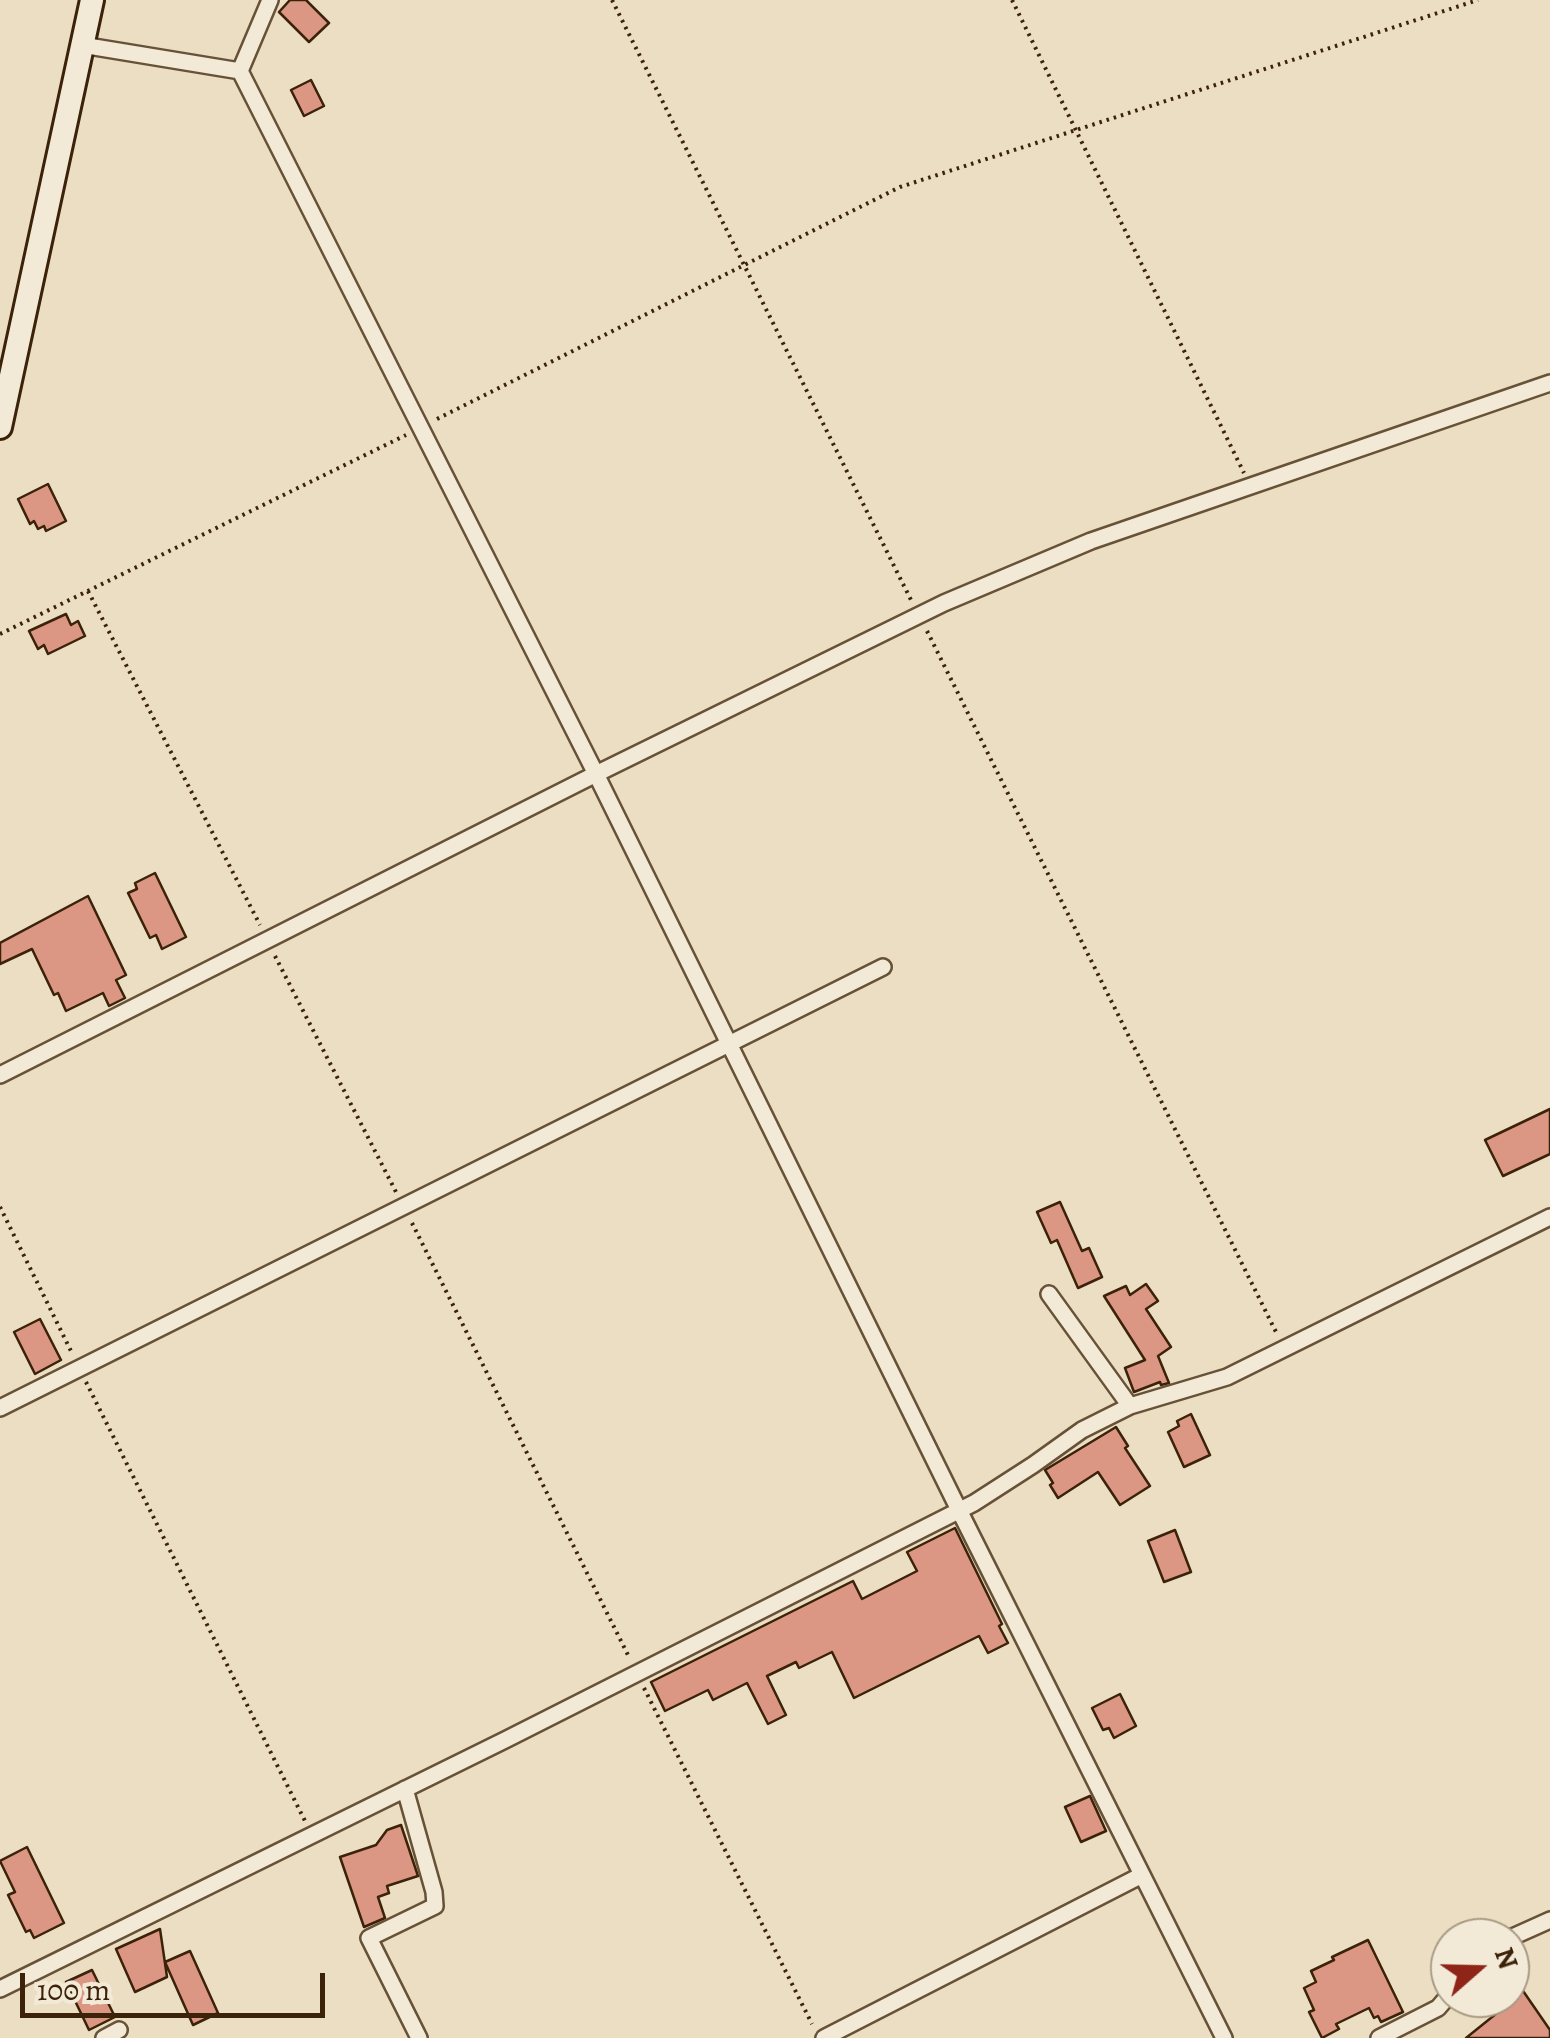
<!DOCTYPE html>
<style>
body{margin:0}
#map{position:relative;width:1550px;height:2038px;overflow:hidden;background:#ebdec2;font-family:Alegreya,serif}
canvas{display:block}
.north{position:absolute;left:1430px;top:1918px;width:100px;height:100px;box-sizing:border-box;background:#f2ead7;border:2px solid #a99a85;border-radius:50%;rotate:70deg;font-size:28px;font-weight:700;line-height:40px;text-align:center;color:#3b2209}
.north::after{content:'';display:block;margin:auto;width:35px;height:45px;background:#8f2418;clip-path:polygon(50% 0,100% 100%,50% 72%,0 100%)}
.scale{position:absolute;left:20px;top:1973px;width:305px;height:45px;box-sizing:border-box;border:5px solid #3b2209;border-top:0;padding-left:12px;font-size:30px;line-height:35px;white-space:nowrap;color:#3b2209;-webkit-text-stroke:8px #f2ead7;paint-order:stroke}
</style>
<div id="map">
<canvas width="1550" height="2038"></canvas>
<div class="north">N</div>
<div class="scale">100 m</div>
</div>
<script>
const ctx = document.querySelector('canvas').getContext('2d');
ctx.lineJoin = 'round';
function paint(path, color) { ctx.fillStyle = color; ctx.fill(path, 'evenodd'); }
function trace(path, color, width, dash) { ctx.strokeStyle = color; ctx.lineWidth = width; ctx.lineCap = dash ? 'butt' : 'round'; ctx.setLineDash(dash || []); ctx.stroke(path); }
const building = new Path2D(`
 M290 0H306L329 23 309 42 279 12Z
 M311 80 324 106 304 116 291 90Z
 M48 484 66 521 46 531 44 526 38 529 34 521 30 524 18 499Z
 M66 614 71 625 78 621 85 636 48 654 44 645 38 649 29 631Z
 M155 873 186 937 162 949 156 935 150 938 128 893 137 889 135 883Z
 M88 896 126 975 116 980 125 998 109 1006 103 993 66 1011 58 993 54 995 32 949 0 964V943Z
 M1550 1109V1154L1503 1176 1485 1140Z
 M1060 1202 1082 1251 1089 1248 1102 1277 1078 1288 1057 1240 1051 1243 1037 1212Z
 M1146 1284 1158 1301 1146 1309 1171 1347 1158 1356 1169 1383 1161 1385 1160 1382 1134 1392 1125 1368 1145 1360 1104 1296 1126 1286 1130 1295Z
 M40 1319 61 1360 35 1374 14 1332Z
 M1191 1414 1210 1455 1184 1467 1168 1432 1179 1426 1177 1421Z
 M1116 1427 1128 1446 1125 1448 1150 1486 1120 1505 1098 1472 1058 1498 1050 1485 1053 1483 1045 1470Z
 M955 1528 1002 1624 999 1626 1008 1643 988 1653 979 1636 854 1698 832 1652 799 1668 796 1662 767 1676 786 1715 768 1724 747 1683 713 1700 708 1690 665 1711 651 1682 853 1581 862 1599 917 1571 907 1552Z
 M1175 1530 1191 1572 1164 1582 1148 1541Z
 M1120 1694 1136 1726 1114 1738 1109 1728 1103 1730 1092 1708Z
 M1090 1796 1106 1831 1081 1842 1065 1807Z
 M401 1825 418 1876 387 1886 389 1893 378 1897 385 1918 364 1927 340 1857 376 1845 387 1830Z
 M27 1847 64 1923 34 1938 30 1930 26 1932 8 1895 15 1892 0 1861Z
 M160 1929 167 1977 135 1992 116 1949Z
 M1368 1940 1403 2012 1381 2022 1378 2016 1374 2018 1369 2008 1336 2024 1339 2029 1322 2038 1309 2012 1314 2010 1304 1988 1316 1982 1311 1971 1334 1960 1332 1957Z
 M190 1951 218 2013 193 2025 165 1962Z
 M92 1970 115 2017 89 2030 66 1982Z
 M1510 1972 1550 2030V2038H1466L1502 2009 1494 1998H1510Z`);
const path = new Path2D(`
 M612 0 911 600
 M1012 0 1244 473
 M437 419 900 187 1478 0
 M88 591 260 925
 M927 631 1277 1334
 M0 634 406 435
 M275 956 396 1192
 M0 1207 71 1351
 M412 1223 629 1657
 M86 1382 305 1821
 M644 1688 812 2024`);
const street = new Path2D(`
 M82 45 240 71 270 0
 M240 71 596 774 959 1510 1224 2038
 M0 1075 596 774 944 603 1091 541 1550 383
 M1049 1294 1130 1406
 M0 1408 883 967
 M405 1789 434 1892 435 1906 369 1938 419 2038
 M1510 1938 1550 1920
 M0 1989 505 1740 974 1503 1033 1465 1082 1430 1130 1406 1227 1377 1550 1217
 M104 2038 119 2030
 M824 2038 1142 1875
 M1379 2038 1438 2008 1450 1994`);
const secondary = new Path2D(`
 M0 427 92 0`);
paint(building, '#db9783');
trace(building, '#3b2209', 2.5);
trace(street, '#675137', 20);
trace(secondary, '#3b2209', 28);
trace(path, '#3b2209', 4, [2.5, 5]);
trace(street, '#f2ead7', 15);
trace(secondary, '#f2ead7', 22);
</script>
